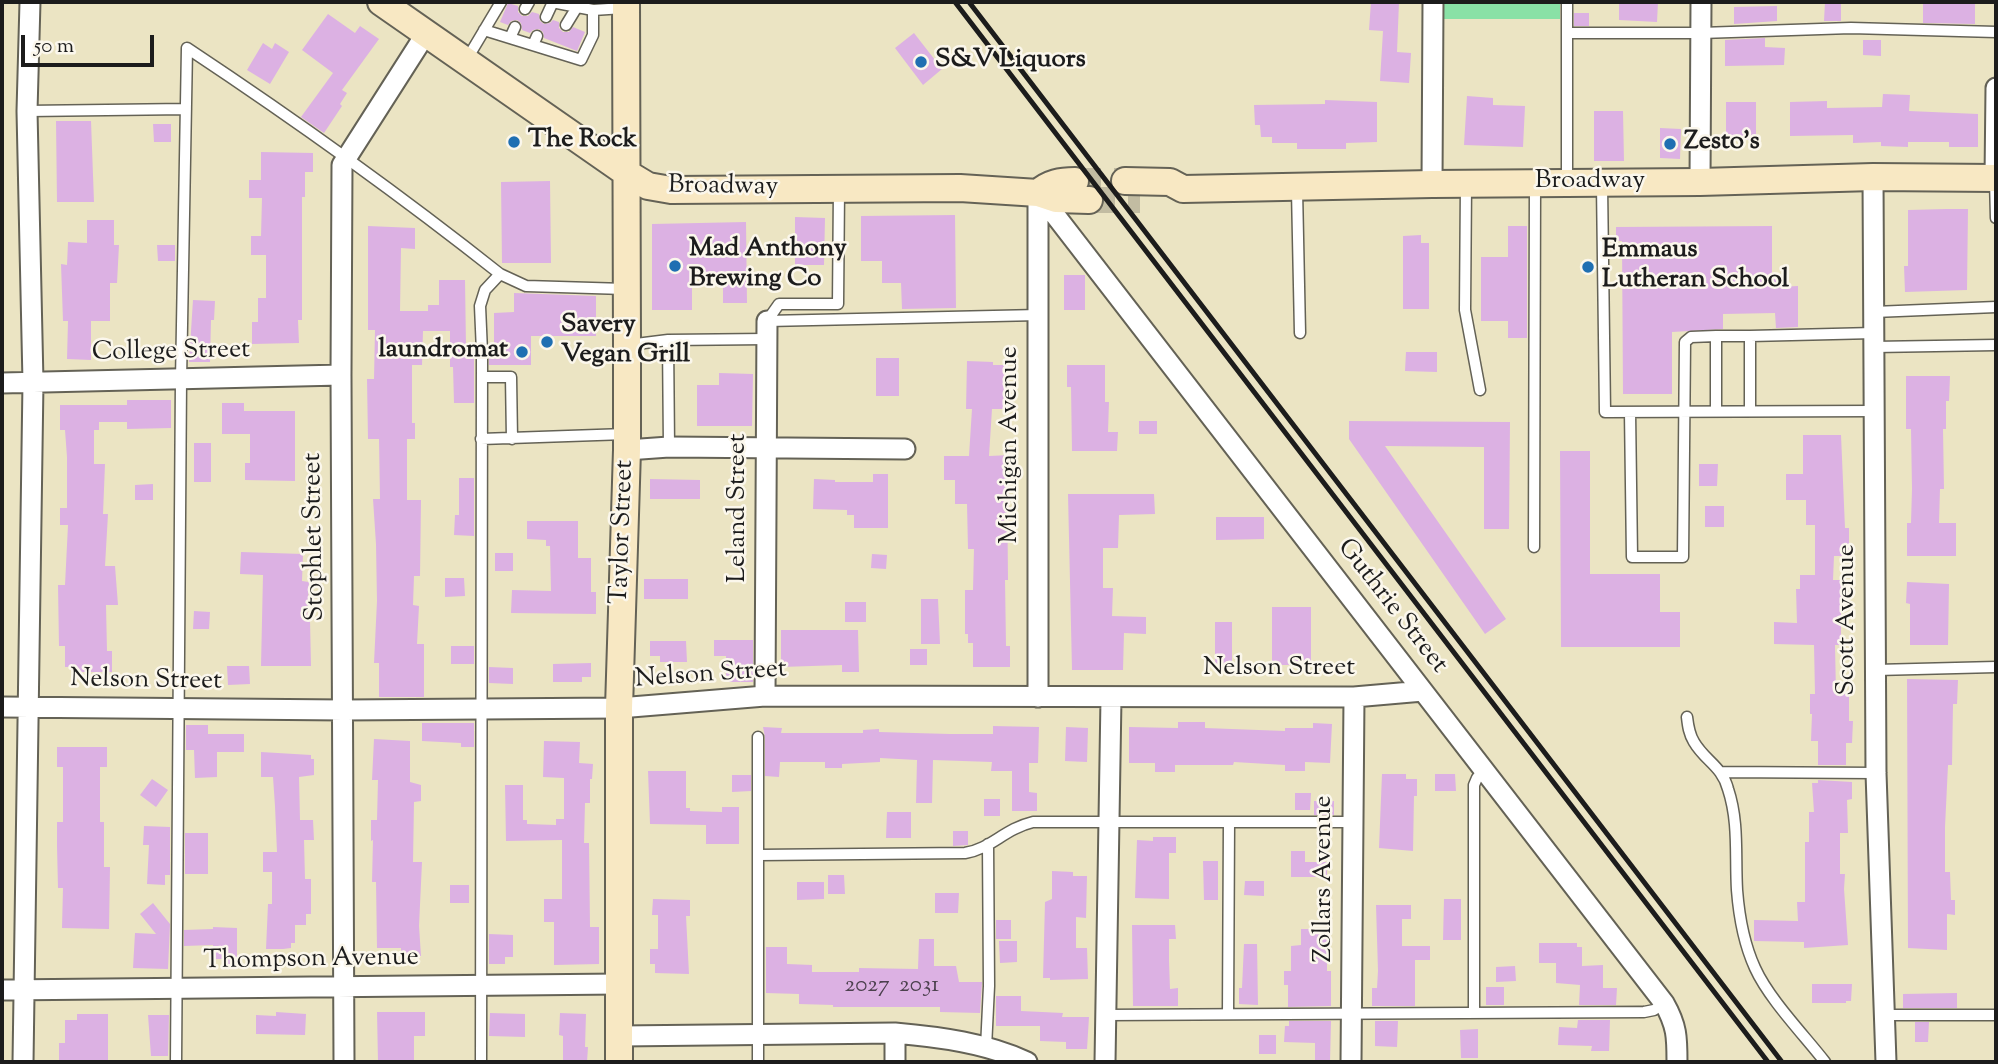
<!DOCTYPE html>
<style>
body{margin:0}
#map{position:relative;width:1998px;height:1064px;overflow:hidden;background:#ebe4c3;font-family:"Sorts Mill Goudy",serif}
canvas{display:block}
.frame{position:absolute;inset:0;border:4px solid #1c1c1c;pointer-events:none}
.scale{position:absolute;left:21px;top:35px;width:133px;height:32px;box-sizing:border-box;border:4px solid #1c1c1c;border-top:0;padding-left:9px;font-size:21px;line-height:24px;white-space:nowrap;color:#1c1c1c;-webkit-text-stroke:5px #fbf7ec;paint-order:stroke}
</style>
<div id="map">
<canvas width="1998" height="1064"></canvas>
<div class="frame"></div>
<div class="scale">50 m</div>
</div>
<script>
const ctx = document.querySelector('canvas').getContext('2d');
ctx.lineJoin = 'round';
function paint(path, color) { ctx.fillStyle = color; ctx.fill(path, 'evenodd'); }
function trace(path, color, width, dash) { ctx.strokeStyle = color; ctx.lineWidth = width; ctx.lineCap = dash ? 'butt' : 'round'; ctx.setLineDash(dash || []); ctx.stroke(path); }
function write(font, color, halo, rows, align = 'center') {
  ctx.font = font + ' "Sorts Mill Goudy",serif'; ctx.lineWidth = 5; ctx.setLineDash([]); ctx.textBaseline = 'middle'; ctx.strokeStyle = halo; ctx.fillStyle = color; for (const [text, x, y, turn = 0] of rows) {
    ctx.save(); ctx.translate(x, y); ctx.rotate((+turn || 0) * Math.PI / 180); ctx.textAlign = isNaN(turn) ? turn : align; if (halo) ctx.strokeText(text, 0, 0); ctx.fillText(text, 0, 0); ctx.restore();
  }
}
const green = new Path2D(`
 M1433 2H1560V19H1433Z`);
const building = new Path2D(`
 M1371 2H1399L1397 52 1411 53 1409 83 1380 81 1383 31 1369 30Z
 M1619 2H1658L1657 22 1619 20Z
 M1825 2H1841V21H1824Z
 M508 3 518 6V12L522 16H528L532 12 539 14 540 21 544 24 550 23 553 20 559 22V28L563 32H569L573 27 585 32 577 51 544 38 543 32 539 29 533 30 530 33 522 30 521 23 517 20 511 21 508 25 500 22Z
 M1923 3H1975V24L1923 23Z
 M1777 6V21L1734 24V7Z
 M1574 13H1589V26H1574Z
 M328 14 355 33 360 26 379 39 342 90 347 93 340 104 342 106 324 133 301 117 333 73 302 50Z
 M914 33 942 69 923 85 895 48Z
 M1765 38V47L1785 48 1784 65 1725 66V40Z
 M1863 40H1881V56L1863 55Z
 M263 43 272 49 275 43 289 52 270 84 247 70Z
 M1883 94 1910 95 1909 111 1978 114V147H1949V142H1908V147L1881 146V142L1853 143V135L1790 136V102L1827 101V108L1882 107Z
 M1467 96 1493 98V105L1525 106 1523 147 1464 145Z
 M1325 100 1377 102V142L1346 143V149H1297V143H1272V137H1261L1260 125H1255L1254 105 1325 104Z
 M1726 102H1756V140H1726Z
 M1594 111H1623L1624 161H1594Z
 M56 121H91L94 202H57Z
 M153 124H171V142H154Z
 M1660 128 1681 129 1680 159 1660 158Z
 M261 152 313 153V172H305V197H302V320H298L299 343 252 344V322H258V298H266V255H251V236H261L262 198H249V180H261Z
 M550 181 551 263H502L501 182Z
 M1946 209H1968L1967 290 1905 292 1904 266H1908V210Z
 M955 215 956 308 902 309 901 283H882V261H861V216Z
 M795 217 825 218 824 265H795Z
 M87 220H114V245H119L117 283H110V321H91V360L67 359 68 321H63L61 264 67 265 68 242 87 243Z
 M746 222 747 303H723V278L692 279V310H652V224Z
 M368 226 415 228V249L401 248 400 311H428V305H439V280H465L466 347H474V403H454L453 367H450V331H423L422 365H412V423H415V439H407V500H421L420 576H414L413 605 419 606 417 644H424V697H379V663H374L377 601 376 544 373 499H380L379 439H368L367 379H374L375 330H368Z
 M1508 226H1527V338H1508V321H1481V257H1508Z
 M1772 226V274H1778V287L1798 286V327L1776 328 1775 313 1723 314V329L1672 332V394H1623L1622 241H1616V227Z
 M1421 235V243H1429V309H1403V236Z
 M157 245H175V261H158Z
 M1064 275H1085V310H1064Z
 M514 293 596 296V336H531V365H489V347H494V313L514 312Z
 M193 300 215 301 214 320H211L210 362H189Z
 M1406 352H1437V372L1405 371Z
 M876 358H899V396H876Z
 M967 361 993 362V365H1008L1007 409H992L989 456 1011 455V475H1007L1008 580H1005L1006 646H1010V667H973V643H968V634H965V590H973L974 549H968L967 504H955V480H944V456H969L972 409H966Z
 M1067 365H1105V402H1109L1108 432H1118L1117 451H1072L1071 387H1067Z
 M719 373 753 374 752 426H697V385H719Z
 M1906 376H1950L1949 401H1946V429H1943L1944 489H1940L1939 523H1956V556H1907V523H1911L1912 489 1911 429H1906Z
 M127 400H171V428L127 429V422H99V430H94V464H105L103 514H108L105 566H115L118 605H106L107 651H112V672H75V667H65V646H59L58 585H65L68 525H60V508H67V457L65 430H60V405H127Z
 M222 403H244V411H295V481L245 480V463H250V434H222Z
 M1139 421H1157V434H1139Z
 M1349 421 1510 422 1509 529H1484V447L1385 446 1506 619 1485 634 1349 439Z
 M1803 435H1841L1845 528H1849V550H1845V556H1834L1833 580H1845V596H1841V645H1835L1836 694H1849V721H1853L1852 743H1846V765H1818V741H1811L1812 714H1810V694H1815L1814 645 1774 644V622L1797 623 1796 589H1800V575H1815V525H1806V500H1786V474H1803Z
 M194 443H211V482H194Z
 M1560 451H1590V574H1660V612H1680V647H1561Z
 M1699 464H1718L1717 486H1699Z
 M873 474H888V528H854V515H847V510L813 509 814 479 835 480V482H873Z
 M459 478H474V536L454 535 455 515H459Z
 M650 479 700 480V499H650Z
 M153 484V500H135V485Z
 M1068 494H1154L1155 514 1119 515 1118 548H1103V588H1113L1112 616 1146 617V634L1124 633 1123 670H1072Z
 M1705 506H1724V527H1705Z
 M1216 517H1264V539L1216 540Z
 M527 521H578V558H591V592H596V614L511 613 512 590 551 591 550 546H546V540L527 539Z
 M241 552 303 554 302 581 309 582 307 620H310L311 666H261L263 575 240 574Z
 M495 553H513V571H495Z
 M872 554 887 555 886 569 871 568Z
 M445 578H464L465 596 445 597Z
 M644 579H688V599H644Z
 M1907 582 1949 584 1948 645H1910V604L1906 603Z
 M921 599H938L940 644H921Z
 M845 602H866V622H845Z
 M1272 607H1311V665H1272Z
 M194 611 210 612 209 629H193Z
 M1215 622H1232V666H1215Z
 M781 630H858L859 672H842V665L781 667Z
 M714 640H753V682H726V656H714Z
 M650 641H686L687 662H660V656H650Z
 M451 646H474V664H451Z
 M910 649H927V665H910Z
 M591 663V677H582V682H553V664Z
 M227 666H249L250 684 228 685Z
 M489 667 513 668V684L489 683Z
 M1907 679 1958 680 1957 704H1953L1952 765H1948L1945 827V872H1950L1951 900H1955V915L1947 914V950L1908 948Z
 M1178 722H1205V728L1285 731V728H1313V723L1332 724 1330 763 1305 762V771H1285V765L1234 762 1233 765H1175V772H1155V763H1129V727L1178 728Z
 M422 723H474V747H461V743L422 741Z
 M186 725H208V734H244V752H217V777L195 778 194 750H186Z
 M993 726 1039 727 1038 763H1029V792L1037 793V811H1012V771H991L992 762 933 760 932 803H916L917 760 880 758V762L842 764V768H825V762H780L779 777 765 776V737L763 727 782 728 781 733H863V730L879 729V732L950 734H993Z
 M1066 727 1088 728 1087 762 1065 761Z
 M374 739 410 741V782L421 785V801L414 802 413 862H422L419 926 421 956H401V948H377L376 882H372L373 840 371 841V820H377L378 780H372Z
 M544 741 580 742 579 763 593 764 592 779H590V803H585L584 843H589L590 927H599V964L554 965V922H544V899H562V840L506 841 505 785H523V820H527V824L556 825V819H564V778L543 777Z
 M57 747H107V767H100V822H104V867H110L109 929 62 928 63 888H58L57 846V822H63V767H57Z
 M261 752 311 755V759H314V775L299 777 300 820H313L314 840H304L305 879H311V914H306V925H295V943H291V948L283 949H266L268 904H272V872H263V852H277L275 806 273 777H261Z
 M648 771H686V808H690V811L722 812V807H739V844H706V825L650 824Z
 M1382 774H1406V779H1417V796H1414L1413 851 1379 848Z
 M1435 774H1455L1456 791H1435Z
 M732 775H751V791L732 792Z
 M152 779 168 790 156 807 140 795Z
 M1818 780 1852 782V799L1847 800 1848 833H1840V874H1845L1844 889 1848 945 1804 948V942L1754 941V920L1798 921 1797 902H1805V842H1809V812H1814L1812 783H1818Z
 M1295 793H1311L1310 810H1295Z
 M984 799H1000V816H984Z
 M1314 801H1334V815H1314Z
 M887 812H911V838H886Z
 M144 826 170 827V875H165V885L147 884 149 845H143Z
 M953 831H968V845L953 846Z
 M185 833H208V874H185Z
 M1153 837H1176V853H1169V899L1135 898 1137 840 1153 841Z
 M1291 851H1305V862H1327V877H1291Z
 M1203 861H1218V900H1204Z
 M1052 871 1073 872V876H1087L1086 918 1076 917V948H1087L1088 979 1050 980V978H1043L1045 902 1052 899Z
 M828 875H844L845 894H828Z
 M1245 881H1264V896L1244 895Z
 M797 882H824V899L797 900Z
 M450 885H469V903H450Z
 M935 893H959L958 913H935Z
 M653 899 690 900V916H686L689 974 655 973V964H650V949H658V915H652Z
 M1444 899H1461V940H1443Z
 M153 903 170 924 168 969 133 968 135 933 156 934 140 914Z
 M1376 905H1411V919H1402V946H1430V960H1415V1006H1372V988H1377L1378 971Z
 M996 920H1011V939H996Z
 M1132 925H1175L1176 939H1169V961L1170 989 1178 988V1006H1133Z
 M213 927 237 928V965L224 966 223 959H213V945L184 946V930L213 929Z
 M1301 929H1327V971H1331V1006L1288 1007V985H1284V971H1291V946L1301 945Z
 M489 934 513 935V957H505V964H489Z
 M919 939H934V966H956L959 982H982L980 1013 940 1012V1007H833V1005L799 1004V994L766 993V947H787V964L812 965V972H859V968L918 969Z
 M999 941H1017V962L1000 963Z
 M1539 943H1577V947H1582V966L1603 965V988H1617L1616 1005H1579L1580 985 1556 983V963H1539Z
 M1244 944H1257L1258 1005 1239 1004V988H1242Z
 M1515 966 1516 981 1496 982V967Z
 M1812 984H1852L1851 1001H1846V1003H1812Z
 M1486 987H1504V1005H1486Z
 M1957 993V1008H1903V994Z
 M996 996H1021V1011L1063 1013 1062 1017H1089L1087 1049H1066V1042L1040 1041V1026H996Z
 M276 1012 306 1014 305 1035 256 1034V1015L276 1016Z
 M377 1012H425V1036H414V1062H378Z
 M490 1013 525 1014V1037L489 1036Z
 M560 1013 586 1014 585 1047H588L587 1062 563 1061V1036L559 1035Z
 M77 1014H108V1062H59V1043H65V1020H77Z
 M148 1015H169L168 1056H151Z
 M1578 1020H1610L1609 1051H1591L1592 1046 1558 1045 1559 1027 1577 1028Z
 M1289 1021H1331L1330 1062H1315V1043L1284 1042 1285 1026H1289Z
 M1375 1021H1398L1397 1047 1375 1046Z
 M1915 1022H1929L1928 1042H1915Z
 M1478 1029V1058H1461L1460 1030Z
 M1259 1035H1276V1054H1259Z`);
const secondaryTunnel = new Path2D(`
 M1075 181H1125
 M1089 200H1140`);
const service = new Path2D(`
 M552 2 593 10 624 8
 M525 9 529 2
 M546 17 553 2
 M566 25 577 7
 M484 30 581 60 593 35V10
 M1567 33V2
 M510 38 515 27
 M533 45 537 36
 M187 48C294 119 399 194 500 274L526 286 625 289
 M467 59 501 2
 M27 111 186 109
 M1995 179 1996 218
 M1567 182V33H1701L1851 28 1996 32
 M1466 184 1465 310 1480 390
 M1602 185 1605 412 1874 411
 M1297 190 1300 333
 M1874 312 1996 307
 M767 321 1039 315
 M767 321 779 304H838L839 189
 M668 340 669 447
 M628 345 668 340 767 339
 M1874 347 1996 345
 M482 377H511L512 439
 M1716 411V336H1750
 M1750 411V336L1874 333
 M1630 412 1632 557H1683L1685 342 1691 337 1716 336
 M481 439 626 434
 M1534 547 1535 184
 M1876 670 1996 667
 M1687 717C1688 726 1689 734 1694 742 1705 761 1722 766 1728 789 1739 822 1735 855 1737 890 1739 916 1744 944 1755 968 1769 999 1804 1035 1825 1062
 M758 737V1062
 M1722 772 1876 773
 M759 855 965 853C991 849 1004 829 1033 822H1353
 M1474 1013V785L1477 778 1484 770
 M1228 1014 1229 822
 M1106 1015 1644 1012 1654 1010 1664 1003
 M1886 1015H1996
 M986 1048 989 986 988 844
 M176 1062 181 380 187 48
 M481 1062 482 352 480 306 485 290 500 274`);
const minor = new Path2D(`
 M1873 177 1876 773 1886 1062
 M1995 178 1996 88
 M1700 182 1701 2
 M1432 184 1433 2
 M1038 193 1664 1003C1677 1026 1677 1037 1677 1062
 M2 383 341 375
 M627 450 669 447 905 449
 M765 696 767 321
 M1038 697V193
 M2 707 344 710 619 708 765 696 1354 697 1423 691
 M2 990 620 984
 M620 1036 895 1033C940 1037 986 1043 1027 1062
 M23 1062 33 382 27 111 30 2
 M344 1062 341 375 342 165 425 35
 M895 1062V1033
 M1105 1062 1111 698
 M1351 1062 1354 697`);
const secondary = new Path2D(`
 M381 2 628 174 648 186 671 190 960 188 1038 193 1056 199 1089 200
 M1125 181 1170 182 1183 189 1432 184 1700 182 1873 177 1996 178
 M1038 193C1049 183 1061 181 1075 181
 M619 1062V708L627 450V345L626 2`);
const rail = new Path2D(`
 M955 2 1768 1062
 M969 2 1782 1062`);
const markers = [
 [921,62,7,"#1f6fb2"],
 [514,142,7,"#1f6fb2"],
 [1670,144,7,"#1f6fb2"],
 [675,266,7,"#1f6fb2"],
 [1588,267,7,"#1f6fb2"],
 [547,342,7,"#1f6fb2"],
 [522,352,7,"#1f6fb2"]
];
const numberNames = [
 ["2027",867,987],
 ["2031",919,987]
];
const poiNames = [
 ["S&V Liquors",935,62],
 ["The Rock",528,142],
 ["Zesto's",1684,144],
 ["Mad Anthony",689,251],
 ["Brewing Co",689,281],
 ["Emmaus",1602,252],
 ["Lutheran School",1602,282],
 ["Savery",561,327],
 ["Vegan Grill",561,357],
 ["laundromat",508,352,"right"]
];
const streetNames = [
 ["Broadway",1590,183],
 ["Broadway",723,188,1],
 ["College Street",171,353,-1],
 ["Michigan Avenue",1012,445,-90],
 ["Leland Street",740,508,-90],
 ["Taylor Street",624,532,-88],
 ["Stophlet Street",316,537,-91],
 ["Guthrie Street",1391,607,52],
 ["Scott Avenue",1849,620,-90],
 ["Nelson Street",1279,670],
 ["Nelson Street",711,676,-4],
 ["Nelson Street",146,682,1],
 ["Zollars Avenue",1326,879,-90],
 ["Thompson Avenue",311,961,-1]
];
paint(green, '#89e1a6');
paint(building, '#dcb1e3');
trace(secondaryTunnel, '#c2bca2', 26, [26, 13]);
trace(service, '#646256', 13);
trace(minor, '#646256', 23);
trace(secondary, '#646256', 30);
trace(service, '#fff', 10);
trace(minor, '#fff', 19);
trace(secondary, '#f8e8c3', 26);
trace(rail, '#1c1c1c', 5);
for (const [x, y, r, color] of markers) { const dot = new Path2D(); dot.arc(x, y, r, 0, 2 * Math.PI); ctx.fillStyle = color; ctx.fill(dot); trace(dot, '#fbf7ec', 2.5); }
write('23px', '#4c414e', null, numberNames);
write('bold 26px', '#1c1c1c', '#fbf7ec', poiNames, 'left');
write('26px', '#1c1c1c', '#fbf7ec', streetNames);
</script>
